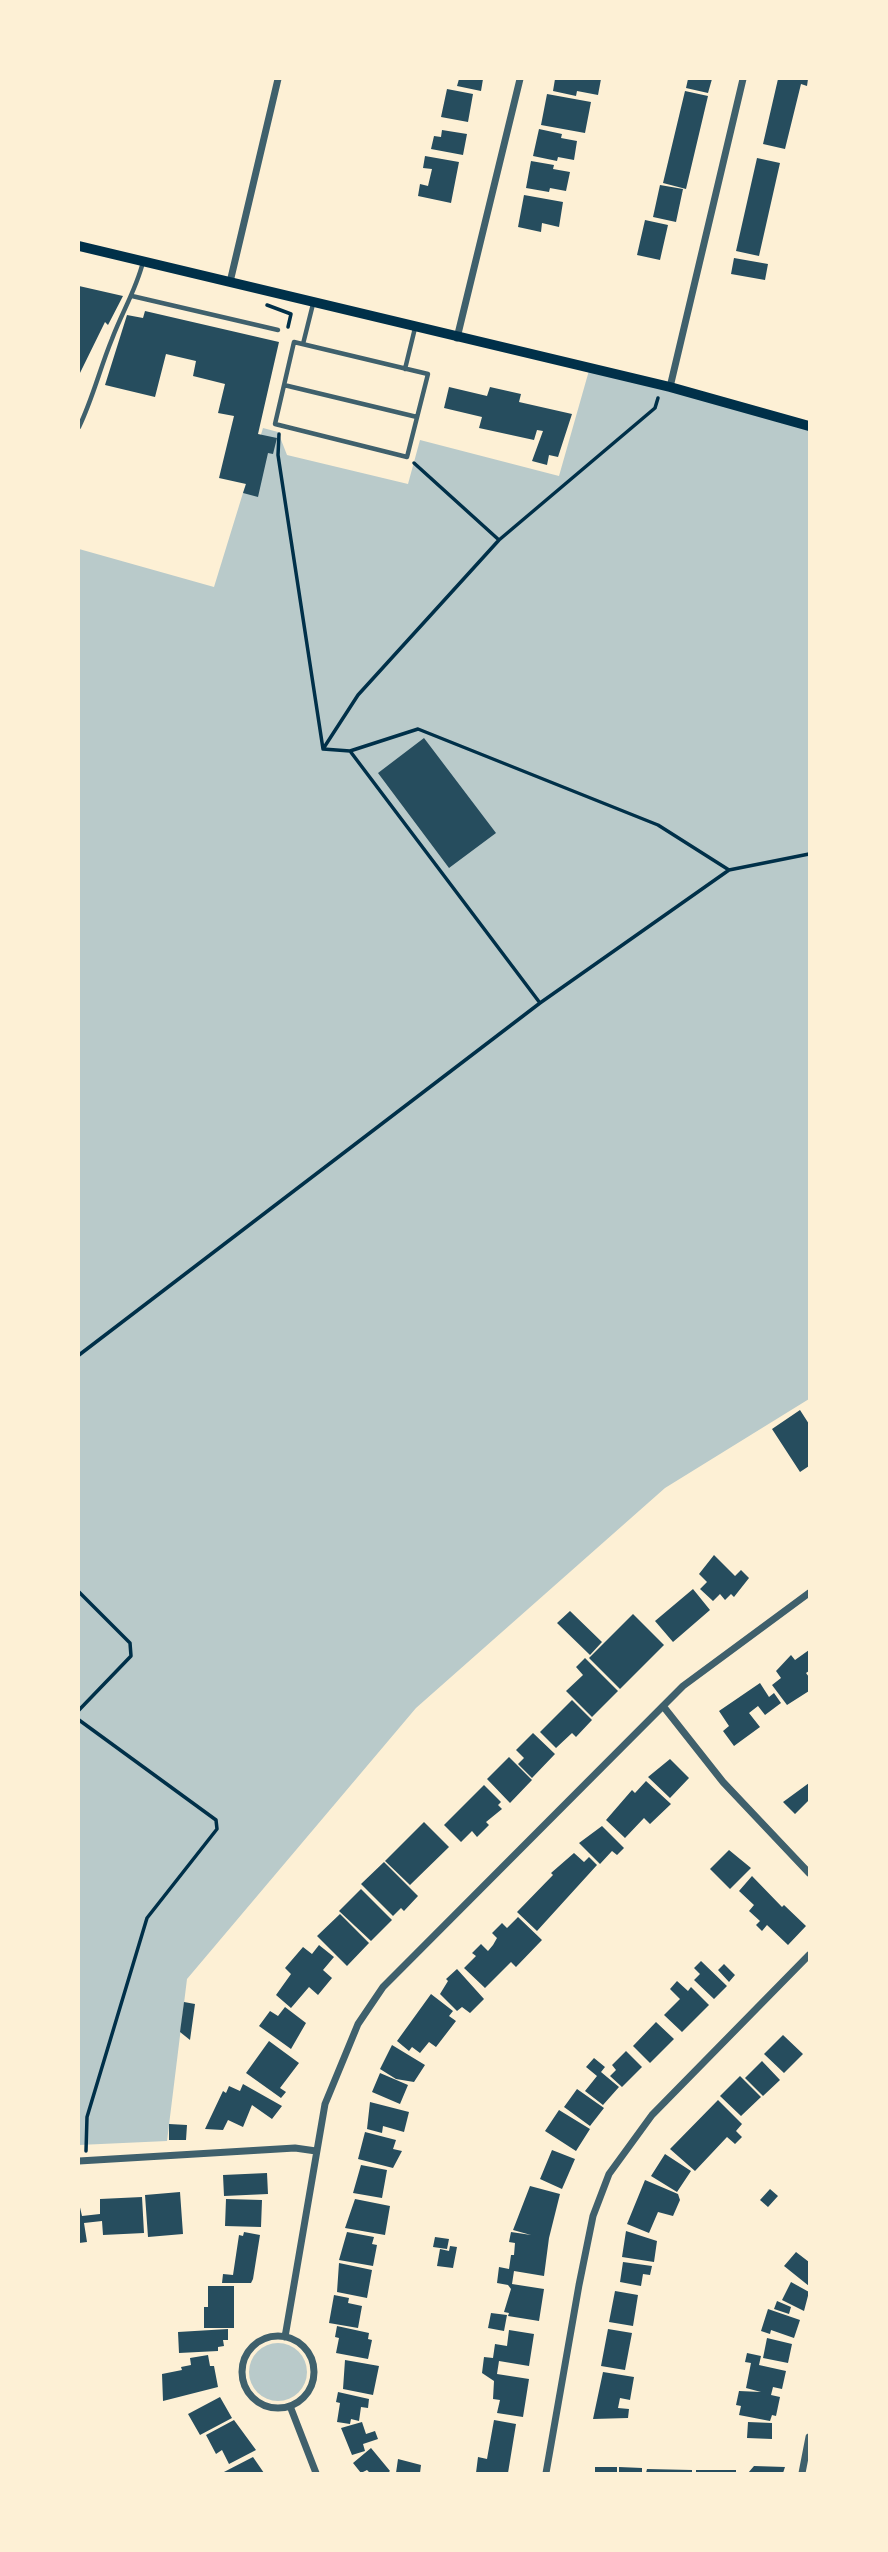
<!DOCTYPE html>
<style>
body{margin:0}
#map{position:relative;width:888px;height:2552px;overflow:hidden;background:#fdf0d5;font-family:Lato,sans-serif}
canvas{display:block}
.frame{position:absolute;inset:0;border:80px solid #fdf0d5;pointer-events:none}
</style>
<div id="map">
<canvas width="888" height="2552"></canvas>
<div class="frame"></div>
</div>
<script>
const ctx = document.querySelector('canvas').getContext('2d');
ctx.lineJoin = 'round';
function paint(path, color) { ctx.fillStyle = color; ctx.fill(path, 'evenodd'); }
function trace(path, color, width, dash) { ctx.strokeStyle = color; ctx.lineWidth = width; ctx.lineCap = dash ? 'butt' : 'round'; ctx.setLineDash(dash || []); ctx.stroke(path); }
const green = new Path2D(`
 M590 367 809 426V1399L665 1488 416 1708 187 1979 167 2141 79 2145V549L214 587 263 428 278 432 287 455 408 484 420 440 559 476Z
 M249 2372a29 29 0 1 1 58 0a29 29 0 1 1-58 0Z`);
const building = new Path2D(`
 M459 79H483L481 91 457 86Z
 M555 79H601L598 95 577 91 576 96 553 91Z
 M688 79H712L708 93 686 88Z
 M778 79H808L807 86 801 84 785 149 763 144Z
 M447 89 473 94 468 122 441 117Z
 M685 91 708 96 686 189 663 183Z
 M547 94 591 102 585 133 541 125Z
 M539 129 562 134 561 138 577 141 574 160 558 157 557 161 533 156Z
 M442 130 467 134 463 155 431 149 434 136 441 137Z
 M425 156 459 162 451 203 418 196 420 184 428 186 432 169 423 168Z
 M757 158 780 163 759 256 736 251Z
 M531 161 554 165 553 169 570 172 566 191 550 188 549 192 526 188Z
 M660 185 683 189 676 222 653 217Z
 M524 195 563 202 559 227 542 223 541 232 518 227Z
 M645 220 668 225 660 260 637 255Z
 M734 258 768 264 765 280 731 274Z
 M79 286 123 296 108 325 105 322 79 375Z
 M145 311 279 342 258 434 277 438 273 454 268 453 258 497 243 493 246 484 219 478 234 416 218 413 225 384 193 376 196 361 166 354 155 397 105 385 127 315 143 318Z
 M449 387 487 396 490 387 521 394 519 402 572 414 558 457 549 455 547 465 532 461 543 431 537 430 534 440 479 428 482 417 444 408Z
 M424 738 496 833 449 868 378 773Z
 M800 1410 809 1424V1466L800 1472 772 1429Z
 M714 1555 735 1576 741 1570 749 1578 734 1597 731 1594 725 1600 720 1594 713 1601 700 1589 707 1582 699 1574Z
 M693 1589 710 1610 673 1642 655 1621Z
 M570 1611 602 1642 590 1655 557 1623Z
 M633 1614 664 1645 620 1689 589 1658Z
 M809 1650V1671L806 1673 809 1677V1691L787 1705 772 1685 781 1678 776 1671 791 1655 795 1660Z
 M585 1658 618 1691 592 1717 566 1691 583 1675 576 1667Z
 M760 1683 769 1697 774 1693 781 1703 765 1715 758 1706 749 1713 760 1727 734 1746 723 1731 729 1726 719 1711Z
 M572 1700 592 1720 576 1737 572 1733 556 1748 540 1732Z
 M533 1733 555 1754 532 1778 518 1764 524 1758 516 1750Z
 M509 1757 532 1780 510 1803 487 1779Z
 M670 1759 689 1778 670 1798 648 1777Z
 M646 1781 671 1804 650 1824 644 1818 625 1838 606 1820 632 1790 635 1793Z
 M809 1783V1800L795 1814 783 1802Z
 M484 1785 501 1802 498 1805 502 1809 486 1822 489 1825 477 1837 472 1831 461 1842 444 1825Z
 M424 1822 449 1847 410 1885 385 1861Z
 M602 1826 624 1848 617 1855 612 1851 600 1864 579 1843Z
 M729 1850 751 1868 730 1889 710 1869Z
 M574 1853 584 1862 589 1857 597 1865 537 1931 517 1912 553 1875 551 1873Z
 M384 1862 418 1896 404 1911 401 1908 393 1916 361 1884Z
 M752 1876 782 1907 784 1905 806 1926 788 1945 767 1925 762 1931 756 1925 760 1921 749 1911 754 1905 739 1891Z
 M361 1889 392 1920 371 1941 339 1911Z
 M340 1914 369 1943 347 1966 317 1936Z
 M518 1917 542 1940 516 1967 511 1962 485 1988 464 1968 476 1956 472 1953 481 1944 488 1951 493 1945 497 1938 492 1933 502 1923 507 1928Z
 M319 1945 334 1957 323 1970 332 1978 318 1995 309 1987 291 2008 276 1995 291 1974 285 1968 303 1947 312 1954Z
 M701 1961 727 1986 714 1999 694 1980 700 1974 694 1968Z
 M724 1964 735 1975 729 1982 718 1970Z
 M457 1969 484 1999 470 2013 462 2007 457 2011 440 1994 448 1981 446 1979Z
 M677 1981 688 1991 691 1987 709 2005 682 2032 664 2015 680 1999 670 1989Z
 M431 1994 453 2011 449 2016 456 2021 436 2047 429 2042 420 2053 412 2047 409 2051 397 2041Z
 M184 2002 195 2004 190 2040 180 2032Z
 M285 2007 306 2023 291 2049 259 2026 270 2011 278 2016Z
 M656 2022 674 2039 650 2063 633 2046Z
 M783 2035 803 2054 784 2073 764 2054Z
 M269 2041 299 2063 280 2088 286 2092 281 2098 246 2073Z
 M392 2045 425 2065 414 2082 396 2079 380 2069Z
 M626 2051 642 2067 622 2087 610 2076 616 2070 612 2065Z
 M594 2058 605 2067 601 2072 619 2087 603 2105 585 2091 597 2076 586 2067Z
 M762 2061 780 2080 763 2096 745 2078Z
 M380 2073 408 2085 400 2104 372 2092Z
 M740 2076 761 2097 741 2116 720 2096Z
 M243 2084 282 2106 272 2119 252 2105 243 2127 228 2120 223 2130 205 2129 223 2091 226 2093 229 2086 240 2091Z
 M577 2089 604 2108 590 2126 564 2107Z
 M718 2100 742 2124 736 2131 742 2137 735 2144 727 2137 695 2171 670 2149Z
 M370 2102 409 2112 404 2132 383 2126 382 2133 367 2129Z
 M559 2110 590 2129 576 2151 545 2131Z
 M169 2124 187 2125 186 2140H169Z
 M365 2132 396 2140 393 2149 402 2151 393 2168 358 2159Z
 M552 2150 575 2159 562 2189 540 2179Z
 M665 2154 691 2171 677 2192 651 2176Z
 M361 2165 387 2170 382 2198 353 2193Z
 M267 2173 268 2194 224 2196 223 2175Z
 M645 2180 678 2194 680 2200 673 2216 658 2212 649 2233 627 2224Z
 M530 2186 560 2194 549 2238 544 2276 514 2271 512 2284 544 2289 539 2321 508 2316 509 2313 504 2312 511 2289 508 2285 497 2283 499 2267 509 2269 511 2255H514L515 2243 509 2242 511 2232 531 2235 513 2230Z
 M770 2189 778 2196 768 2207 760 2200Z
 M180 2192 183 2234 148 2237 145 2195Z
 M142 2197 144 2233 103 2235 102 2221 84 2223 87 2242 79 2243V2203L82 2216 100 2214V2199Z
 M226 2199 262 2200 261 2227 225 2226Z
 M355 2199 390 2206 385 2235 345 2228Z
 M626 2231 657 2241 654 2262 622 2257Z
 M244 2232 260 2235 253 2279 251 2283H222L223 2274 233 2275 239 2235 243 2236Z
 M347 2232 374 2237 372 2244 377 2245 373 2266 339 2260Z
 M435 2237 449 2239 447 2249 433 2247Z
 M450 2246 457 2247 453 2268 437 2266 440 2249 449 2251Z
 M796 2252 809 2262V2286L784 2266Z
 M623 2262 652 2266 650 2275 643 2274 641 2286 620 2282Z
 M339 2263 372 2270 367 2298 337 2292Z
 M791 2282 809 2292 804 2311 782 2300Z
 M208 2286H234V2328H204V2307H208Z
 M615 2291 638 2295 633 2326 609 2322Z
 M334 2295 349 2298 348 2303 362 2306 358 2328 329 2323Z
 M777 2301 791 2307 789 2314 774 2309Z
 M768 2309 800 2320 794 2338 771 2330 770 2334 761 2331Z
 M491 2313 507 2315 504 2331 488 2328Z
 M337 2326 369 2333 368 2339 372 2340 368 2359 336 2353 339 2338 335 2337Z
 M228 2329V2340H223L224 2346 218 2347V2351L179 2353 178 2332Z
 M608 2329 632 2333 625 2370 601 2366Z
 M509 2330 534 2334 529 2366 499 2361 497 2374 529 2379 523 2417 497 2413 500 2400 493 2399 494 2381 482 2373 484 2357 493 2358 495 2344 507 2346Z
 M767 2338 792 2344 788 2363 763 2358Z
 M747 2353 761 2356 759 2365 786 2371 782 2389 773 2387 771 2395 780 2397 776 2416 772 2415 770 2421 739 2415 741 2406 736 2405 739 2391 761 2392 746 2388 751 2363 745 2362Z
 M208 2355 210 2366H214L218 2387 163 2401 162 2374 182 2370 181 2367 191 2365 190 2358Z
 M345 2360 379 2366 373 2395 343 2389Z
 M603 2372 634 2377 630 2400 620 2398 618 2408 629 2409 628 2418 593 2419Z
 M338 2392 369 2399 368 2408 361 2407 359 2421 351 2419 350 2424 337 2422 340 2403 336 2402Z
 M220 2397 232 2418 200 2435 188 2414Z
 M234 2420 256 2450 229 2464 222 2450 216 2454 206 2435Z
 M494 2420 516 2424 508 2473H476L478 2457 487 2459Z
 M362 2422 366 2434 375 2431 378 2439 363 2444 365 2451 352 2455 341 2428Z
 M748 2422 772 2423V2439L747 2438Z
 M371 2448 390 2471 388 2473H370L367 2470 361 2473 353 2463Z
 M253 2457 264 2473H222Z
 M398 2459 421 2465 420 2473H396Z
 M754 2466 785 2467 783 2473H748Z
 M595 2467H617V2473H595Z
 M619 2467 642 2468V2473H619Z
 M647 2469 692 2470V2473H646Z
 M696 2470H736V2473H696Z`);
const path = new Path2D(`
 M267 305 291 314 288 327
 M279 434 278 455 323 749 358 695 499 540
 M414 463 499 540 655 408 658 398
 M323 749 350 751 418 729 658 825 729 870
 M350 751 540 1003
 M79 1355 540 1003 729 870 809 854
 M79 1592 130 1643 131 1656 79 1710
 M79 1720 216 1820 217 1829 147 1918 87 2117 86 2151`);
const service = new Path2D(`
 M132 296 278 330
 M294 342 428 374 407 457 275 424Z
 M303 344 313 304
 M405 369 415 328
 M284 385 417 417
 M79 427C93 398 100 368 112 339 122 312 136 290 143 262`);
const minor = new Path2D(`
 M230 282 278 79
 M457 338 520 79
 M670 387 743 79
 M663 1706 723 1782 809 1873
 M79 2161 295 2148 316 2151
 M242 2372a36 36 0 1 1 72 0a36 36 0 1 1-72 0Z
 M285 2337 325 2104 358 2024 383 1987 683 1686 809 1593
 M290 2406 316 2473
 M546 2473 579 2285 593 2216 609 2174 652 2115 809 1955
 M802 2473 809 2437`);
const secondary = new Path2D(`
 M79 246 670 387 809 426`);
paint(green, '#b9caca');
paint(building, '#264d5e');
trace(path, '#003049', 3.5);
trace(service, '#3f606c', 4.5);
trace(minor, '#3f606c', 7);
trace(secondary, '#003049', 10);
</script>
